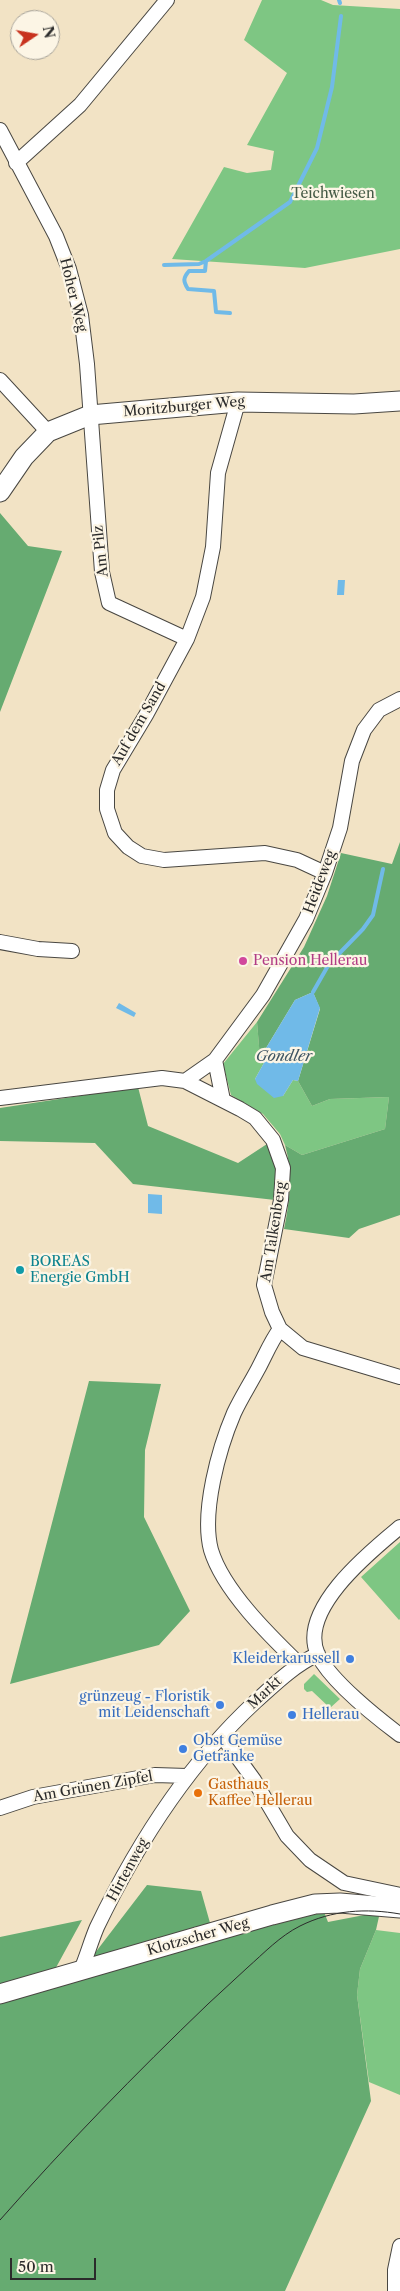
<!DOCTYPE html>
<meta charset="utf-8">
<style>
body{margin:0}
#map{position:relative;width:400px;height:2291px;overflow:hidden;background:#f2e3c5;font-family:"Libre Caslon Text",serif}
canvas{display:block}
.north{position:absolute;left:10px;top:10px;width:50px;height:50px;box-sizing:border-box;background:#fcf5e5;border:1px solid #a8a49b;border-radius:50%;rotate:78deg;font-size:14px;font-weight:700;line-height:20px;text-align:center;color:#2b2b2b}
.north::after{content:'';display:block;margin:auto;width:18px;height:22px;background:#c8321e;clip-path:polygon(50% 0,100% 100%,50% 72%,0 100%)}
.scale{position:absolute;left:10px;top:2258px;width:86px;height:22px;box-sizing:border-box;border:2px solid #2b2b2b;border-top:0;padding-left:6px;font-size:15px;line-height:18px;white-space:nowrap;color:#2b2b2b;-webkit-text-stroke:4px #fcf5e5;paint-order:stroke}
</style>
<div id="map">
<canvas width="400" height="2291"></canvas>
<div class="north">N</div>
<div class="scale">50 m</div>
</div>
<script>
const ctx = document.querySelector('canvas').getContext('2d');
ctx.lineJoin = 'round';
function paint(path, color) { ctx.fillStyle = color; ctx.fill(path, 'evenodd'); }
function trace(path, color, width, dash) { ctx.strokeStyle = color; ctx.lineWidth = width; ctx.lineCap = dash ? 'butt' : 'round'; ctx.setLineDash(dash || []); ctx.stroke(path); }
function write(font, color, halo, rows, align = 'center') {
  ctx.font = font + ' "Libre Caslon Text",serif'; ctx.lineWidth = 4.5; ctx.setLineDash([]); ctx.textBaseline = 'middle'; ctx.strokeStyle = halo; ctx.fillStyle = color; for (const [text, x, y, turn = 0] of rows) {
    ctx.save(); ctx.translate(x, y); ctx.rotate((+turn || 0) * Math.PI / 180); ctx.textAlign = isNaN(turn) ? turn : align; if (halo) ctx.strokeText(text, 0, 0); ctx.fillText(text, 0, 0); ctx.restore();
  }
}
const green = new Path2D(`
 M262 0H321L333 5 400 9V249L305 268 172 259 224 167 247 173 271 170 274 151 247 145 287 73 244 40Z
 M257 1022 260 1057 265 1061 255 1079 283 1096 293 1080 298 1081 312 1106 330 1099 389 1097 385 1129 302 1155 285 1145 280 1134 263 1114 231 1095 223 1064Z
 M400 1542V1619L399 1620 361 1577Z
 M314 1674 340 1699 330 1708 312 1691 307 1692 304 1689V1684Z
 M376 1930 400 1933V2095L369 2082 357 1995 360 1969Z`);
const forest = new Path2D(`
 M0 513 28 546 62 551 0 712Z
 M400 842V1215L359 1229 349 1238 284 1229C290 1200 293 1173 285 1145L302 1155 385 1129 389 1097 330 1099 312 1106 298 1081 320 1009 313 992 295 1000 260 1058 257 1022 304 947 327 896 341 853 392 864Z
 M138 1087 148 1126 238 1163 267 1144 278 1167 275 1200 133 1184 95 1143 0 1141V1108Z
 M89 1381 161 1384 145 1450 144 1517 190 1611 159 1645 10 1684Z
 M147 1885 201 1891 212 1930 85 1966Z
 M324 1912 328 1922 380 1912 376 1930 360 1969 357 1995 371 2101 285 2291H0V1937L82 1920 53 1973 164 1953Z`);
const water = new Path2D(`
 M338 580H345L344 595H337Z
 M313 992 320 1008 298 1081 293 1080 283 1096 274 1098 257 1084 255 1079 265 1061 260 1058 295 1000Z
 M119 1003 136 1013 134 1017 116 1008Z
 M148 1194 162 1195V1214L148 1213Z`);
const stream = new Path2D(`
 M339 0 340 3
 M206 261 205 271H189C183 278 183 281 188 289L214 291 216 312 230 313
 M164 265 199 264 206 261 290 202 317 148 332 87 341 16
 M313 992 329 964 363 929 373 915 383 869`);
const street = new Path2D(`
 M0 130 56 236 69 269 81 315 87 364 102 572 109 603 187 639
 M16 163 80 105 167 0
 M0 380 48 432
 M238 402 218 473 213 547 203 597 187 639 146 715 113 770 107 790V809L115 833 128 847 142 856 164 860 265 853 297 860 325 873
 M0 942 38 949 72 951
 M215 1060 223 1100
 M185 1081 215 1060 263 995 306 919 325 873 340 828 352 761 364 730 379 710 400 699
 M0 1098 162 1078 185 1081 240 1109 255 1118 273 1140 283 1168 281 1200 264 1285 272 1312 280 1329 303 1348 400 1377
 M280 1329C271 1341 265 1356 258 1369 250 1384 241 1398 234 1413 219 1448 201 1512 211 1550 223 1590 269 1635 299 1664
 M400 1527C371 1551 297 1610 318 1655 331 1681 376 1717 400 1735
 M222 1736 254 1780 287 1836 310 1860 344 1883 400 1895
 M0 1808 33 1797 155 1775 187 1776
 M81 1970C87 1956 91 1941 97 1927 137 1844 187 1765 255 1702 275 1684 293 1666 318 1654
 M395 2291V2270L400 2246`);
const secondary = new Path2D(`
 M0 492 24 457 48 432 90 415 238 402 354 404 400 401
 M0 1994 272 1915 315 1904 340 1903 400 1908`);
const tram = new Path2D(`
 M0 2220C66 2145 135 2074 208 2004 221 1992 234 1980 247 1968 264 1953 280 1936 300 1926 332 1910 366 1908 400 1914`);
const markers = [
 [243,961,5,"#d1479c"],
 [20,1270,5,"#0f9aa8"],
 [350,1659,5,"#3f7fe0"],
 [220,1705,5,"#3f7fe0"],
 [292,1715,5,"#3f7fe0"],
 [183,1749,5,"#3f7fe0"],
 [198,1793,5,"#e8710a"]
];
const parkNames = [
 ["Teichwiesen",333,194]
];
const streetNames = [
 ["Hoher Weg",73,295,76],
 ["Moritzburger Weg",184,407,-5],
 ["Am Pilz",101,551,-96],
 ["Auf dem Sand",139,724,-60],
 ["Heideweg",320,882,-69],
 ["Am Talkenberg",274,1232,-81],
 ["Markt",265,1693,-43],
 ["Am Grünen Zipfel",93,1787,-10],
 ["Hirtenweg",128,1870,-61],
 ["Klotzscher Weg",198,1937,-16]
];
const hotelNames = [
 ["Pension Hellerau",253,961]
];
const cultureNames = [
 ["BOREAS",30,1262],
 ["Energie GmbH",30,1278]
];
const shopNames = [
 ["Kleiderkarussell",340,1659],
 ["grünzeug - Floristik",210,1697],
 ["mit Leidenschaft",210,1713],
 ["Hellerau",302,1715,"left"],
 ["Obst Gemüse",193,1741,"left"],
 ["Getränke",193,1757,"left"]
];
const foodNames = [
 ["Gasthaus",208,1785],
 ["Kaffee Hellerau",208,1801]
];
const waterNames = [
 ["Gondler",284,1057]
];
paint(green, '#7ec683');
paint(forest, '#66ab71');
paint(water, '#70bae8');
trace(stream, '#70bae8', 4);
trace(street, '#494742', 16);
trace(secondary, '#494742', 21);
trace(street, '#fff', 14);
trace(secondary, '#fff', 19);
trace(tram, '#2b2b2b', 1);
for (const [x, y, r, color] of markers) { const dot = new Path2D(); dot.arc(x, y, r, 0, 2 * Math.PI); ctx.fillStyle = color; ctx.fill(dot); trace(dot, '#fcf5e5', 2); }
write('14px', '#445a45', '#fcf5e5', parkNames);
write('14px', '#2b2b2b', '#fcf5e5', streetNames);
write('14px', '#b23c85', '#fcf5e5', hotelNames, 'left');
write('14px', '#0d838f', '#fcf5e5', cultureNames, 'left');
write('14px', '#366cbe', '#fcf5e5', shopNames, 'right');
write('14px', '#c56008', '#fcf5e5', foodNames, 'left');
write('italic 15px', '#405664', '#fcf5e5', waterNames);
</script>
